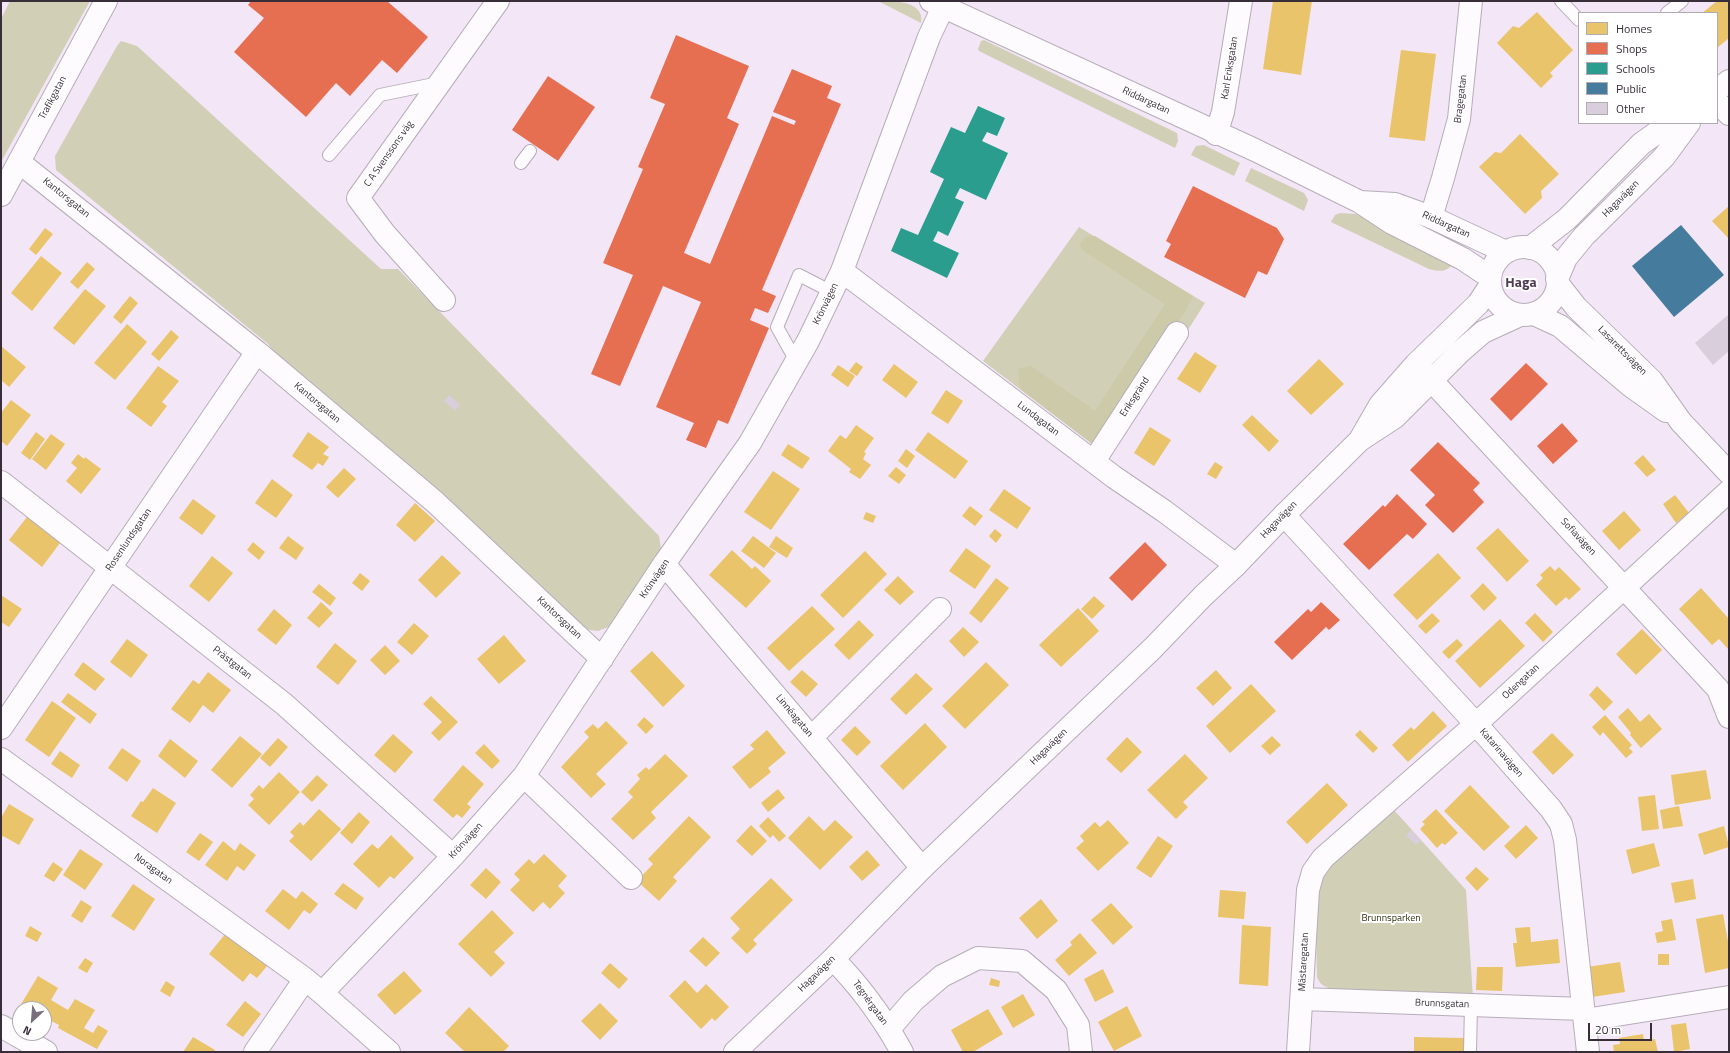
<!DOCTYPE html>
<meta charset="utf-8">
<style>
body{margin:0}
#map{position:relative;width:1730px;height:1053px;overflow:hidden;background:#f3e6f6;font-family:"Titillium Web",sans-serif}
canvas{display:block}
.frame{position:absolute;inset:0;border:2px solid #382e3a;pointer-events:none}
.legend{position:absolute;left:1578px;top:12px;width:140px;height:112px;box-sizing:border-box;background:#fff;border:1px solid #afabb0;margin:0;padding:5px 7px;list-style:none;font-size:12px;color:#382e3a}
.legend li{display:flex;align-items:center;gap:8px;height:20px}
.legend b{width:20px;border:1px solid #afabb0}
.north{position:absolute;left:12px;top:1001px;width:40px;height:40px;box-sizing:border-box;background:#fff;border:1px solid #afabb0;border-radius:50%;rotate:206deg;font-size:11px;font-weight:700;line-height:16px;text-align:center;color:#382e3a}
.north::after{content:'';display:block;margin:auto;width:14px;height:18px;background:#796e7c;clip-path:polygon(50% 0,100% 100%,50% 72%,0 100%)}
.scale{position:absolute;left:1588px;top:1023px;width:64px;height:18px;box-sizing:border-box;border:2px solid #382e3a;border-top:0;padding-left:5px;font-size:12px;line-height:14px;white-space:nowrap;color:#382e3a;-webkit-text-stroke:3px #fff;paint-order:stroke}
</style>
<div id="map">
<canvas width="1730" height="1053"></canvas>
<div class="frame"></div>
<ul class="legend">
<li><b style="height:11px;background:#e9c46a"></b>Homes</li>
<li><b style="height:11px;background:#e76f51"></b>Shops</li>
<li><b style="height:11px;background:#2a9d8f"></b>Schools</li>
<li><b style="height:11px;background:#457b9d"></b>Public</li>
<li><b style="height:11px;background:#d9cfdc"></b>Other</li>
</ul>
<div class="north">N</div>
<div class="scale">20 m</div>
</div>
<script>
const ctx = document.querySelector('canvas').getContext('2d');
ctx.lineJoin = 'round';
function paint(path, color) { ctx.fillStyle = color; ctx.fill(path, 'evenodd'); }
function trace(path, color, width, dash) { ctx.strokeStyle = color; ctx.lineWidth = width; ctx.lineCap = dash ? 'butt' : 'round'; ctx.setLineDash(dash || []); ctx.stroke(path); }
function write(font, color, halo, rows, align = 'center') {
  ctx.font = font + ' "Titillium Web",sans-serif'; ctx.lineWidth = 4; ctx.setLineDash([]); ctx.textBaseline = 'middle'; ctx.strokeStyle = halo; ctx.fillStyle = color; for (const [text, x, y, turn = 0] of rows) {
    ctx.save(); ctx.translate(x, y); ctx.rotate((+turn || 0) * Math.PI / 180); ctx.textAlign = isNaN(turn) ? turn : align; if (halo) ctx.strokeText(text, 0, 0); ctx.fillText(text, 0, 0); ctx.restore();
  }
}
const green = new Path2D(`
 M10 1H90L1 162V19Z
 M878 1C892 1 925 0 921 23Z
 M984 40 1177 133 1178 141 1175 148 979 51 978 49 981 41Z
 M121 41 137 46 381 269H398L659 536 661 549 611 626 598 631 583 629 278 358 268 344 56 170 55 156 117 46Z
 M1204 145 1240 163 1234 176 1191 155 1196 146Z
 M1251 168 1304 193 1308 200 1304 211 1245 181Z
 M1340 213 1356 214 1439 252 1454 263C1447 272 1440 272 1429 269L1331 222 1335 215Z
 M1079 227 1205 303 1186 333 1091 443 983 361Z
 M1394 810 1466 890 1473 999 1339 991C1330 988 1321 988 1317 977L1315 896 1320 876 1328 864Z`);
const forest = new Path2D(`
 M1095 236 1193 296 1184 314 1176 323 1100 439 1091 443 1020 389 1018 369 1031 366 1095 411 1165 304 1082 250 1080 244 1085 237Z`);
const homes = new Path2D(`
 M1273 1H1312L1301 75 1263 69Z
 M1717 1H1729V38L1717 48V13H1702Z
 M1537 12 1573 50 1550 73 1553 76 1541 88 1497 43 1513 26 1519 28Z
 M1401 50 1436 54 1425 141 1389 137Z
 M1520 134 1559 174 1541 191 1542 198 1525 214 1479 167 1495 152 1501 153Z
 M1729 206V239L1712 221Z
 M45 228 53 234 36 255 29 249Z
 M41 256 62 273 32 311 11 293Z
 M87 262 95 269 78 289 70 282Z
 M85 289 106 306 74 345 53 328Z
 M130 296 138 303 121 324 113 317Z
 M127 324 147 342 115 380 94 363Z
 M171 330 179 337 159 361 151 354Z
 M1 346 26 367 9 387 1 380Z
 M1195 352 1217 366 1200 393 1177 379Z
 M1319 359 1344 384 1311 415 1287 391Z
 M856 362 863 367 857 376 849 371Z
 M894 364 918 382 906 398 882 380Z
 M838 365 855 376 848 387 831 375Z
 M158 366 179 381 162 402 167 406 151 427 126 408Z
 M946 390 963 401 948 424 931 413Z
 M11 400 31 415 7 446 1 441V413Z
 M1252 415 1279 441 1269 452 1242 425Z
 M856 425 874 438 864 452 866 453 863 459 871 465 860 479 849 472 851 469 828 451 840 435 846 439Z
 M1150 427 1171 440 1154 466 1134 453Z
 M36 432 45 439 30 460 21 453Z
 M308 432 329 447 323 454 329 457 323 466 318 463 312 470 292 456Z
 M928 432 968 461 955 479 915 450Z
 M51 434 65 444 46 470 32 459Z
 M788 444 810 458 802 469 781 455Z
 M906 449 915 456 907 468 898 461Z
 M78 454 84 459 85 457 101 469 81 494 66 481 77 468 71 463Z
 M1643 455 1656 470 1647 477 1634 463Z
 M1215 462 1223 467 1216 479 1207 474Z
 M896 467 906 475 899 484 888 476Z
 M344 468 356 479 338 498 326 487Z
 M773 471 800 489 771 530 744 512Z
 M272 479 293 495 276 518 255 503Z
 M1004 489 1031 508 1017 529 989 510Z
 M1675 495 1689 513 1676 523 1663 504Z
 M193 499 216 516 202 535 179 518Z
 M415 503 435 521 415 542 396 525Z
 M970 506 983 516 975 526 962 516Z
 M1624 511 1641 530 1619 550 1602 531Z
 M866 512 876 516 873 523 863 519Z
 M27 517 60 543 42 567 9 540Z
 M1498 528 1529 561 1507 582 1476 548Z
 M995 529 1002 535 996 543 989 536Z
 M288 536 304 548 296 560 279 548Z
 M753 536 776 553 764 568 741 551Z
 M776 536 793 548 787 558 769 547Z
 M253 542 265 552 259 560 247 550Z
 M966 548 991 566 975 589 949 571Z
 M732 550 752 569 755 566 771 581 746 608 709 575Z
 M865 551 887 574 843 618 820 595Z
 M1438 553 1461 578 1417 620 1393 595Z
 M442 555 461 573 436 598 418 580Z
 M212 556 233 573 209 602 189 586Z
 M1550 566 1555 571 1559 567 1581 589 1569 600 1566 597 1556 606 1536 585 1543 578 1540 575Z
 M360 573 370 581 362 591 352 583Z
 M898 576 914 592 900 605 884 590Z
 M996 578 1009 588 981 623 969 613Z
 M1483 583 1497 598 1484 611 1470 596Z
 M319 584 336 598 330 606 312 592Z
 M1701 588 1729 619V650L1719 639 1712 645 1679 609Z
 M1 595 22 609 9 627 1 622Z
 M1094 596 1105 606 1092 619 1081 609Z
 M321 602 333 613 319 628 307 618Z
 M812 606 835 629 789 671 767 648Z
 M1078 608 1099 631 1061 667 1039 645Z
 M274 609 292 625 276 645 257 630Z
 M1432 613 1440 621 1426 634 1418 626Z
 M1535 613 1553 632 1543 642 1525 623Z
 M1500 619 1525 646 1480 688 1455 661Z
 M859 620 874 635 849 660 834 645Z
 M414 623 429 636 412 655 397 642Z
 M963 627 979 642 964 657 949 641Z
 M1642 629 1662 650 1636 675 1616 654Z
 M504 635 526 661 499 684 477 659Z
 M127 639 148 655 131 678 110 662Z
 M1457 639 1463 645 1449 659 1442 652Z
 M335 643 357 661 338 685 316 667Z
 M385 645 400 661 385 675 370 660Z
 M652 651 685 686 663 707 630 671Z
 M83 662 105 679 95 691 74 675Z
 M986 662 1009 685 965 729 942 706Z
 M802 670 818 684 806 697 790 682Z
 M1216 670 1232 688 1213 706 1196 688Z
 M208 672 231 690 213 713 203 705 190 723 171 709 193 680 199 684Z
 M916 673 933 689 906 715 890 699Z
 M1251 684 1276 711 1230 753 1206 726Z
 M1597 686 1613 702 1604 711 1589 695Z
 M68 693 97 714 90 724 61 702Z
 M431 696 458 722 439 741 431 733 442 722 423 704Z
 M52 701 76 718 49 757 25 740Z
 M1628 708 1640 722 1649 714 1662 729 1641 748 1630 735 1631 733 1618 717Z
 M1433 711 1447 726 1408 762 1392 745 1411 727 1414 730Z
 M1605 715 1632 745 1629 748 1633 752 1626 758 1603 732 1600 736 1592 727Z
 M644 717 654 726 646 734 637 725Z
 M606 721 628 743 596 774 606 784 591 798 561 767 589 737 584 732 593 724 598 729Z
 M925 723 947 747 903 790 880 766Z
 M855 726 871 742 857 756 841 740Z
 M767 730 786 753 768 768 771 772 750 789 732 767 754 749 750 745Z
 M1360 730 1378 748 1373 753 1355 735Z
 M1552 733 1574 755 1553 775 1532 752Z
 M393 734 413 752 395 773 374 755Z
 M240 736 262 754 232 788 211 770Z
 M1272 736 1281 745 1270 755 1261 746Z
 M1127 737 1142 752 1121 773 1106 759Z
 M278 738 288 747 270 767 260 758Z
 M170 739 198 761 185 778 158 756Z
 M484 744 500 761 492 769 475 753Z
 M122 748 141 761 127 782 108 768Z
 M60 751 80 765 72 778 51 764Z
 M665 754 688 776 651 812 656 818 633 840 611 819 633 797 628 792 640 779 637 775 646 767 649 770Z
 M1185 754 1208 778 1183 802 1188 807 1176 819 1147 790Z
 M463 765 484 784 467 804 471 807 462 818 457 814 453 818 433 800Z
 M1706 770 1711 799 1675 805 1671 775Z
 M279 772 300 792 269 825 248 805 254 799 250 795 259 785 263 789Z
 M317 775 328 785 312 802 301 792Z
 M1327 783 1348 805 1307 844 1286 822Z
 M1470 785 1510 827 1484 851 1444 811Z
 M153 788 176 803 157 833 131 816 141 801 143 802Z
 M778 789 785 798 768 812 761 803Z
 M1655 795 1659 829 1642 831 1638 797Z
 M9 804 34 819 19 845 3 836 1 839V818Z
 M1679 806 1683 826 1663 829 1660 810Z
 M319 809 341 829 311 861 289 841 294 836 290 832 300 822 303 826Z
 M1436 809 1458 833 1445 845 1442 843 1437 848 1420 829 1425 824 1422 822Z
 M359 812 370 822 352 844 340 833Z
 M689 816 711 837 673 877 677 881 659 901 637 881 653 864 648 859Z
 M809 816 824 831 835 820 853 837 820 870 788 838Z
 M768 817 786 836 779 842 773 835 770 838 759 826Z
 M1108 820 1129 843 1098 871 1076 848 1084 841 1080 836 1095 822 1100 827Z
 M751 825 767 841 752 856 736 841Z
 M1526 825 1538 838 1516 859 1504 846Z
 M1724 826 1729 847 1704 855 1698 834Z
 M200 833 213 842 199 861 186 852Z
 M391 835 414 858 394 879 390 876 379 888 353 864 372 844 378 849Z
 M1158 836 1173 846 1151 878 1136 868Z
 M223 841 235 851 240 843 256 855 244 871 237 866 227 881 205 865Z
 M1654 843 1660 866 1632 874 1626 850Z
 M80 849 103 864 85 890 63 875Z
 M867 850 880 865 862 881 849 867Z
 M544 854 567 876 558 886 565 893 550 909 543 902 533 912 510 890 520 880 514 874 529 859 534 864Z
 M53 862 63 869 54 882 44 876Z
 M1476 867 1489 879 1477 891 1465 878Z
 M486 868 501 882 486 899 470 885Z
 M771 878 793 900 753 940 757 944 747 954 731 938 740 929 730 918Z
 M1693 879 1696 899 1675 903 1671 883Z
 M343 883 364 898 356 910 334 894Z
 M133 884 155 899 134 931 111 916Z
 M283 889 296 899 302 891 318 904 310 914 304 910 289 930 265 911Z
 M1220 890 1246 892 1244 919 1218 917Z
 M1041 899 1058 921 1037 939 1019 918Z
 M81 900 92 907 82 923 71 916Z
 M1111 903 1133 927 1113 945 1091 920Z
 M492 910 514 933 494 952 505 963 491 977 458 944Z
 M1723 914 1729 947V968L1705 973 1696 919Z
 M1672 919 1676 940 1657 943 1655 933 1663 931 1661 921Z
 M1242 925 1271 927 1268 986 1239 984Z
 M30 926 42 933 37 942 25 936Z
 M1530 927 1531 942 1558 939 1560 963 1516 967 1513 943H1517L1515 928Z
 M226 933 267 966 257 978 250 973 243 982 209 954Z
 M1080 933 1097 953 1069 976 1055 960 1072 945 1070 942Z
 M703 937 720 953 706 967 689 951Z
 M1658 954H1669V965H1658Z
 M85 958 93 963 87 973 78 968Z
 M1620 962 1625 992 1592 997 1587 967Z
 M610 963 628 979 619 989 601 973Z
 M1477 967H1503L1502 991 1476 990Z
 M1103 969 1114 992 1095 1002 1084 979Z
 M404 971 422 991 395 1015 377 995Z
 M38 976 58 988 51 1000 68 1010 75 999 95 1010 84 1028 93 1033 98 1025 108 1031 97 1049 58 1028 59 1025 44 1017V1009H25L20 1006Z
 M991 978 1000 981 999 987 989 985Z
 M685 980 697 993 706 984 729 1007 715 1021 712 1018 701 1029 669 996Z
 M166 981 175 987 170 997 160 991Z
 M1023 994 1035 1015 1013 1028 1001 1007Z
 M245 1001 261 1014 243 1037 226 1025Z
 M600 1003 618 1021 600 1040 581 1021Z
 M1127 1006 1142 1036 1114 1051 1098 1022Z
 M469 1007 509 1046 503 1052H465L445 1033Z
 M988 1009 1003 1034 973 1052H963L951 1030Z
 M1686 1023 1690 1049 1674 1052 1671 1025Z
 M1643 1034 1644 1041 1655 1039 1658 1052H1614L1613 1045 1620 1044 1619 1038Z
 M193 1037 215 1050 214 1052H183Z
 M1414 1037 1464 1038V1052H1414Z`);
const shops = new Path2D(`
 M251 1H387L428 37 397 73 382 60 350 96 336 83 306 117 234 52 264 18 248 5Z
 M676 35 749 66 727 118 739 124 684 253 710 264 772 116 794 125 796 121 773 112 792 69 832 86 827 98 841 104 762 290 776 296 768 313 755 308 750 320 769 328 728 424 718 420 706 448 686 440 694 423 656 407 701 302 663 286 620 386 591 374 633 275 603 263 643 169 638 167 665 104 650 98Z
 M548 76 595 107 558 161 512 130Z
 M1193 186 1277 228 1284 239 1267 275 1258 271 1245 298 1164 257 1171 244 1166 241Z
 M1526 363 1548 384 1511 421 1490 399Z
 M1562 423 1578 441 1553 464 1537 446Z
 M1438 442 1480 483 1473 490 1484 502 1453 533 1425 505 1435 495 1410 470Z
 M1397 494 1427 524 1413 539 1407 534 1369 570 1343 544 1383 505 1385 507Z
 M1145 542 1167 565 1132 601 1109 578Z
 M1321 602 1340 620 1329 630 1326 627 1292 660 1274 642 1308 609 1311 612Z`);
const schools = new Path2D(`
 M978 106 1005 118 997 136 987 132 982 141 1008 153 986 200 960 188 955 198 964 202 948 236 938 231 933 241 959 253 947 278 891 251 901 228 918 235 944 179 930 172 951 127 965 133Z`);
const public = new Path2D(`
 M1681 225 1724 275 1674 317 1632 266Z`);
const building = new Path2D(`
 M1729 314V351L1713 365 1695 343Z
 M449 395 460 405 455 411 444 401Z
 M1411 830 1421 840 1416 845 1406 835Z`);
const lane = new Path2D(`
 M1561 1 1579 20
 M1667 13 1682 1
 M329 155 380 95 439 83
 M521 163 530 151
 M796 361 777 327 799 275 832 292
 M1470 1052 1471 1005`);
const street = new Path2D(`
 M1717 102 1729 114
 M1216 134 1223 112 1241 1
 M19 162 257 352 435 502 602 659
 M1431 217 1443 178 1459 119 1471 1
 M842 271 1114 477 1164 511 1236 565
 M444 300 385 234 358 198 498 1
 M1418 366 1718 689 1729 717
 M1094 461 1177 333
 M1 482 284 704 453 856
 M1284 515 1476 724 1551 809 1561 824 1565 840 1588 1052
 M664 564 922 868
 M1 728 257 352
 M812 737 940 609
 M1 759 305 979
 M524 776 631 878
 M833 959C862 988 882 1016 902 1052
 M322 993 389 1052
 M1302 999 1583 1009
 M1585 1020 1729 997
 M1 1026 46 1052
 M889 1029 913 1001 942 976 978 958 1022 961 1056 990 1078 1025 1081 1052
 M255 1052 305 979 322 993 453 856 524 776 664 564 750 443 808 341 842 271 929 37 943 7
 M1298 1052 1308 890 1313 872 1323 858 1476 724 1729 491`);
const secondary = new Path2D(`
 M931 1 1255 150 1360 202 1392 223 1463 259 1490 277
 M1717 90 1729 81
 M1 195 106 1
 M1360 202 1395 204 1431 217 1506 252
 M1490 281a34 34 0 1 1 68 0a34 34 0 1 1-68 0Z
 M1530 248 1567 219 1641 144 1670 123
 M1557 279 1566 258 1584 236 1664 157 1689 123
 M1558 284 1576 307 1652 381 1681 422 1729 473
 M1534 314 1560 326 1631 386 1666 411
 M1361 438 1380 405 1416 364 1478 304 1490 286
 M735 1052 833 959 922 868 1153 648 1203 596 1236 565 1284 515 1360 440 1395 417 1460 352 1483 332 1520 315`);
const streetNames = [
 ["Karl Eriksgatan",1230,68,-81],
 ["Trafikgatan",53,98,-62],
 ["Bragegatan",1461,99,-83],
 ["Riddargatan",1146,101,25],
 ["C A Svenssons väg",389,154,-55],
 ["Kantorsgatan",66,198,39],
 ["Hagavägen",1621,199,-45],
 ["Riddargatan",1446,225,24],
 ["Krönvägen",826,304,-64],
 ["Lasarettsvägen",1622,351,45],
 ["Eriksgränd",1135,397,-57],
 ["Kantorsgatan",317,403,40],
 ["Lundagatan",1038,419,37],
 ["Hagavägen",1279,520,-46],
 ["Sofiavägen",1578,537,47],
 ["Rosenlundsgatan",129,540,-56],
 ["Krönvägen",655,579,-56],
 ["Kantorsgatan",559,618,43],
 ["Prästgatan",232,663,38],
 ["Odengatan",1521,682,-43],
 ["Linnéagatan",794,716,50],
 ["Hagavägen",1049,747,-44],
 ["Katarinavägen",1501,753,49],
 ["Krönvägen",466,841,-48],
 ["Noragatan",153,869,36],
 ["Mästaregatan",1304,962,-87],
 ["Hagavägen",817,974,-44],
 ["Tegnérgatan",870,1003,54],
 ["Brunnsgatan",1442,1004,2]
];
const parkNames = [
 ["Brunnsparken",1391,919]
];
const districtNames = [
 ["Haga",1521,284]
];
paint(green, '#d1cfb6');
paint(forest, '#cccaa8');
paint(homes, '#e9c46a');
paint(shops, '#e76f51');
paint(schools, '#2a9d8f');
paint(public, '#457b9d');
paint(building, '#d9cfdc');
trace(lane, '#b6adb9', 14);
trace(street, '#b6adb9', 24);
trace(secondary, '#b6adb9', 24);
trace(lane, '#fdfbfe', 12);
trace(street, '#fdfbfe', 22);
trace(secondary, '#fdfbfe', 22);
write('10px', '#382e3a', '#fff', streetNames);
write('10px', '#2f3111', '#fff', parkNames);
write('bold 14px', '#4f3c54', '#fff', districtNames);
</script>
